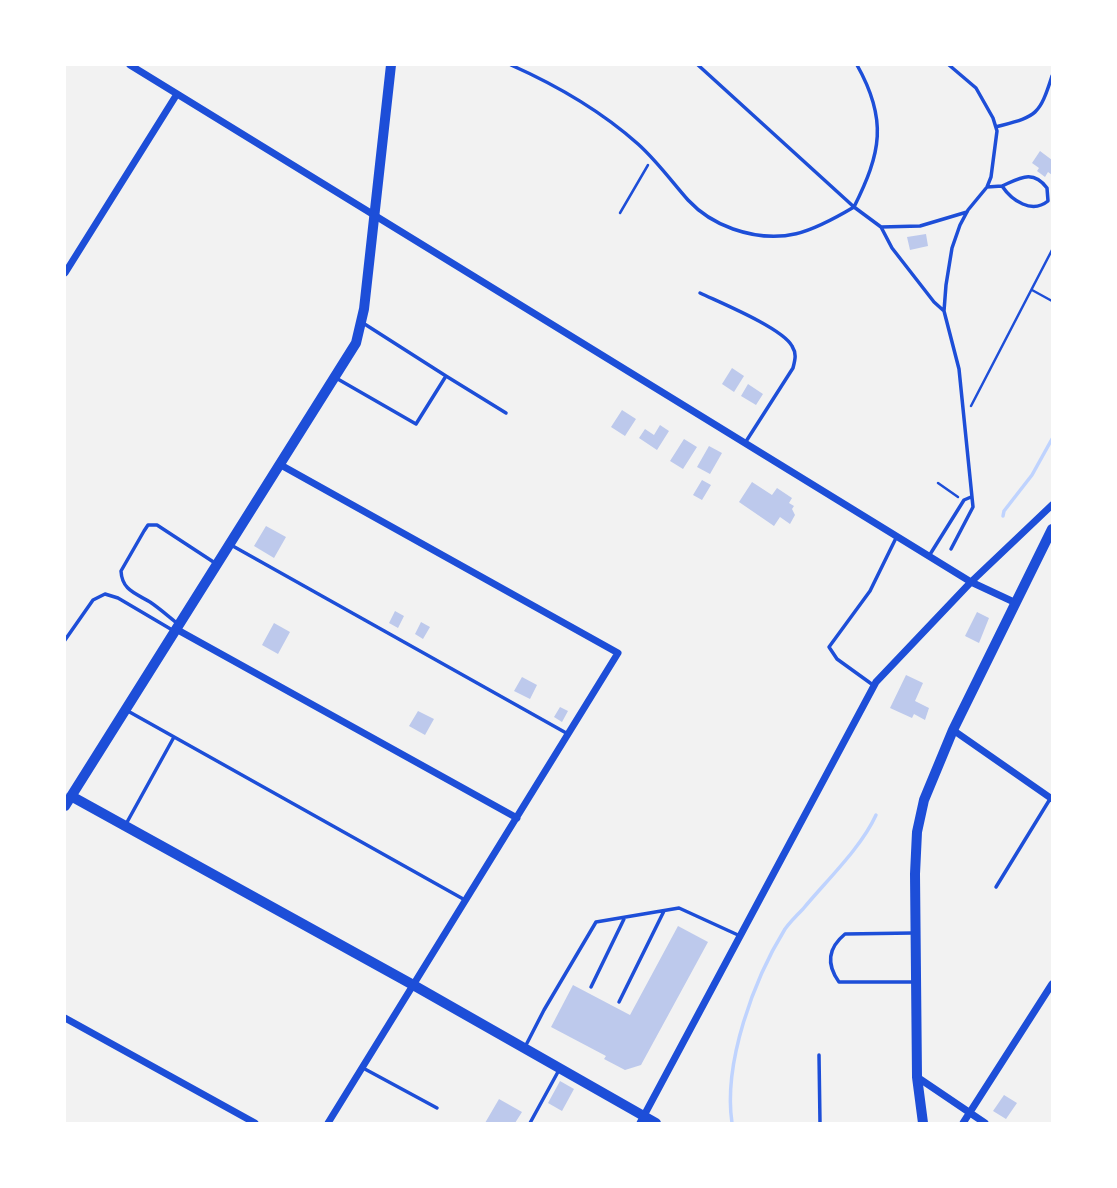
<!DOCTYPE html>
<style>
body{margin:0}
#map{position:relative;width:1117px;height:1188px;overflow:hidden;background:#f2f2f2;font-family:"Space Grotesk",sans-serif}
canvas{display:block}
.frame{position:absolute;inset:0;border:66px solid #fff;pointer-events:none}
</style>
<div id="map">
<canvas width="1117" height="1188"></canvas>
<div class="frame"></div>
</div>
<script>
const ctx = document.querySelector('canvas').getContext('2d');
ctx.lineJoin = 'round';
function trace(path, color, width, dash) { ctx.strokeStyle = color; ctx.lineWidth = width; ctx.lineCap = dash ? 'butt' : 'round'; ctx.setLineDash(dash || []); ctx.stroke(path); }
function paint(path, color) { ctx.fillStyle = color; ctx.fill(path, 'evenodd'); }
const stream = new Path2D(`
 M1003 516 1004 511 1032 475 1052 439
 M732 1123C723 1063 754 979 785 929 790 922 797 915 803 909 826 881 861 848 876 815`);
const building = new Path2D(`
 M1040 151 1052 160V175L1048 172 1045 177 1037 171 1039 168 1032 163Z
 M926 234 928 246 910 250 907 237Z
 M732 368 744 376 734 392 722 384Z
 M748 384 763 394 756 405 741 396Z
 M622 410 636 419 625 436 611 427Z
 M660 425 669 431 657 450 639 438 645 429 654 435Z
 M684 439 697 447 683 469 670 461Z
 M709 446 722 453 710 474 697 467Z
 M702 480 711 485 702 500 693 495Z
 M752 482 772 495 777 488 792 498 789 503 794 506 792 509 795 515 790 524 780 517 774 526 739 502Z
 M266 526 286 537 274 558 254 546Z
 M395 611 404 616 398 628 389 623Z
 M977 612 989 618 979 643 965 636Z
 M421 622 430 627 423 639 415 634Z
 M274 623 290 632 278 654 262 645Z
 M906 675 923 683 915 701 929 708 925 720 914 714 912 718 890 708Z
 M522 677 537 685 530 699 514 691Z
 M560 707 568 711 562 722 554 717Z
 M418 711 434 719 425 735 409 726Z
 M678 926 708 942 641 1065 625 1070 604 1059 606 1056 551 1027 573 985 630 1015Z
 M560 1081 574 1089 562 1111 548 1103Z
 M1004 1095 1017 1103 1006 1119 993 1111Z
 M499 1099 522 1112 515 1123H485Z`);
const path = new Path2D(`
 M620 213 648 165
 M1032 290 1052 301
 M971 406 1052 250
 M938 483 958 497`);
const service = new Path2D(`
 M511 65C556 85 601 111 638 144 657 161 672 182 688 200 701 214 716 223 733 229 782 246 812 232 854 207L881 227 892 248 934 302 944 311
 M698 65 854 207C881 153 888 120 857 65
 M949 65 976 88 993 118 997 131 991 177 987 187 968 210 960 225 952 248 946 285 944 311 959 369 973 507 951 549
 M996 127C1036 116 1039 117 1052 76
 M987 187 1002 186C1012 201 1032 214 1048 201L1047 188C1033 169 1020 178 1002 186
 M881 227 920 226 967 212
 M700 293C721 303 782 328 792 346 797 354 795 360 793 368L745 443
 M446 376 506 413
 M336 378 416 424 446 376 363 323
 M231 545 568 734
 M929 556 964 500 971 497
 M177 623C168 616 159 608 150 602 135 593 122 590 121 571L144 531 148 525H157L215 563
 M65 640 93 600 105 594 118 598 174 631
 M873 685 837 659 829 647 870 591 896 538
 M126 710 465 900
 M126 824 174 737
 M996 887 1050 799
 M913 933 845 934C828 948 826 964 839 982H914
 M591 987 624 919
 M619 1002 664 911
 M525 1047 544 1010 596 922 679 908 738 935
 M819 1055 820 1123
 M363 1068 437 1108
 M530 1123 559 1070`);
const minor = new Path2D(`
 M130 65 971 582 1016 603
 M65 273 177 94
 M279 464 618 653 328 1123
 M176 629 517 818
 M953 730 1052 799
 M65 1018 255 1123
 M917 1077 985 1123
 M640 1123 876 682 971 582 1052 505
 M963 1123 1052 984`);
const tertiary = new Path2D(`
 M71 796 415 986 656 1123
 M65 806 356 343 364 309 391 65
 M923 1123 917 1077 915 874 917 832 924 800 953 730 1052 529`);
trace(stream, '#bfd3fe', 3.5);
paint(building, '#bdc9ec');
trace(path, '#1d4ed8', 2.5);
trace(service, '#1d4ed8', 3.5);
trace(minor, '#1d4ed8', 7);
trace(tertiary, '#1d4ed8', 10);
</script>
